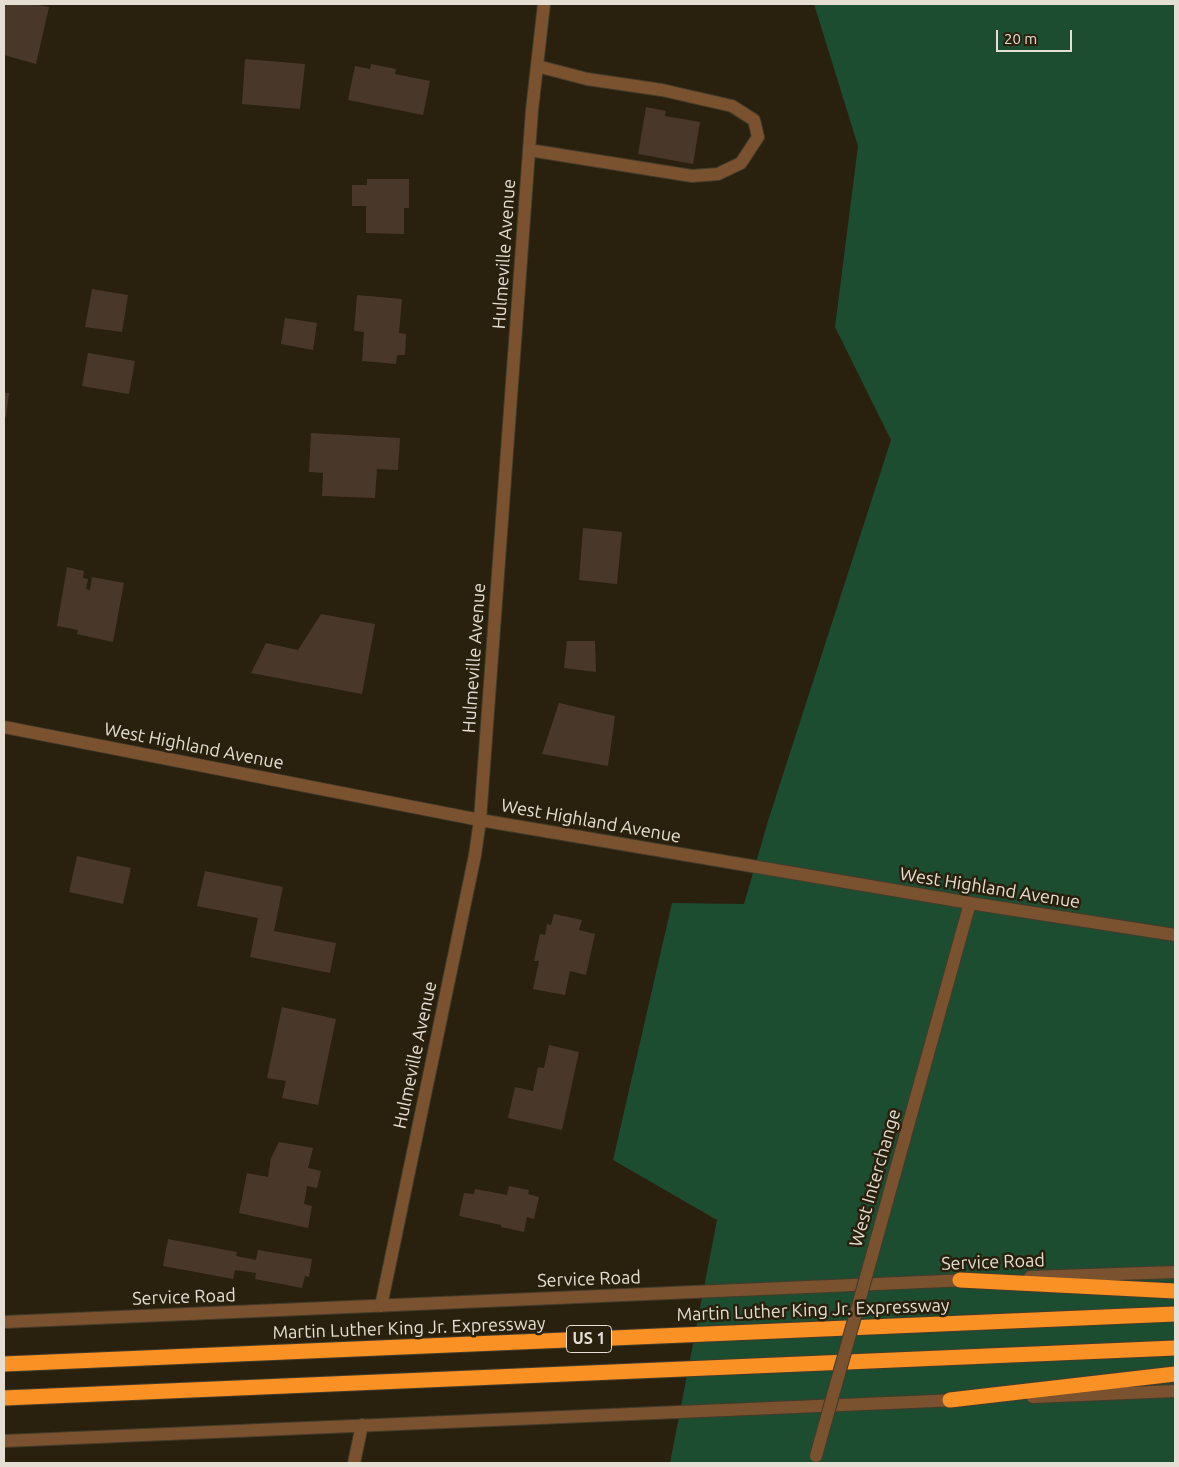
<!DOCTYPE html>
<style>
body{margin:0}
#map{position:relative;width:1179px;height:1467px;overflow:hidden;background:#29200e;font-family:Ubuntu,sans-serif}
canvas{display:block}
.frame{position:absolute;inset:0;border:5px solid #e4ded3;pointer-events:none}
.scale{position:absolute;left:996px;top:30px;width:76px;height:22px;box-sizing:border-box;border:2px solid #e4ded3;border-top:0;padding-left:6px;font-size:15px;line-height:18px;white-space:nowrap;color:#e4ded3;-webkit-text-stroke:4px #29200e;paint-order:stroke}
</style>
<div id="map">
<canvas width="1179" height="1467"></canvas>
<div class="frame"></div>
<div class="scale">20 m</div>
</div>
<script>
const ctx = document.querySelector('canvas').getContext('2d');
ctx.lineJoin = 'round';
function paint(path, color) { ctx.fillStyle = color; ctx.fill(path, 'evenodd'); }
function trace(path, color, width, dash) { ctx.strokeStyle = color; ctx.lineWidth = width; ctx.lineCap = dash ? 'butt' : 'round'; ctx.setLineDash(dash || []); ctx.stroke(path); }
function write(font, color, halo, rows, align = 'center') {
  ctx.font = font + ' Ubuntu,sans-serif'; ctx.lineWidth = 5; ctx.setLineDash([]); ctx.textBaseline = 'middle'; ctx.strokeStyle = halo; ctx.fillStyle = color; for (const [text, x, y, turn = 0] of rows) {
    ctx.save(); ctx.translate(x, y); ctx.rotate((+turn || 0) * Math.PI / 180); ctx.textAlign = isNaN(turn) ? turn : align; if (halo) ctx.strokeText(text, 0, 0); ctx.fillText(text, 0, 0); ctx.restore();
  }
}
const green = new Path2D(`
 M814 4H1175V1463H670L717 1220 613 1160 672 903 744 904 768 821 891 440 835 327 858 146Z`);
const building = new Path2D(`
 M4 4H33L49 7 36 64 4 55Z
 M245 59 305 64 300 109 242 104Z
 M371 64 396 69 395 74 430 81 423 115 348 100 355 66 370 69Z
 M646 107 666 111 665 116 700 122 693 164 638 154Z
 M367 179H409V208H404V234L366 233V206H352V185H367Z
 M92 289 128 295 122 332 85 327Z
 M357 295 402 299 399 333 406 334 405 355H397L396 364 362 361 364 332 354 331Z
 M285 318 317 323 313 350 281 344Z
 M88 353 135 361 129 394 82 386Z
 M4 393H9L6 417 4 416Z
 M311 433 400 438 398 470 377 469 375 498 322 496 323 473 309 472Z
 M583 528 622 532 617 584 579 580Z
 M67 567 84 571 83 578 88 579 86 589 90 590 92 577 124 583 113 642 77 634 78 630 57 626Z
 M321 614 375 624 362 694 251 673 266 643 298 650Z
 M567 641H595L596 672 564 668Z
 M559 703 615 716 608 766 542 754Z
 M77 856 131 868 123 904 69 892Z
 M205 871 283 887 274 931 336 943 330 973 250 957 258 918 197 906Z
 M554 914 582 920 579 930 595 934 586 975 570 971 565 995 533 989 539 961H534L540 934 545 935 547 924 551 925Z
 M282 1007 336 1019 318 1105 282 1098 286 1081 267 1078Z
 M549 1045 579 1052 562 1130 508 1118 515 1087 533 1091 538 1067 544 1068Z
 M279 1142 313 1148 308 1168 321 1171 317 1188 307 1186 304 1204 312 1206 308 1228 239 1213 247 1173 268 1177 271 1158Z
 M509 1186 529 1190 528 1194 539 1197 534 1219 527 1217 524 1232 501 1227V1225L459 1216 464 1193 474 1194 475 1189 507 1195Z
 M168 1239 237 1252 236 1256 256 1260 258 1250 312 1259 309 1277 305 1276 302 1288 255 1279 256 1273 235 1270 233 1279 163 1266Z`);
const minor = new Path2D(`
 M529 150 692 176 718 174 741 163 758 137 754 120 732 106 662 90 587 79 537 66
 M4 727 480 820 970 903 1175 935
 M878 1234 970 903
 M1030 1277 1175 1272
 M381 1306 475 855 480 820 532 110 544 4
 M4 1322 968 1280
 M1033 1397 1175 1391
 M4 1441 958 1400
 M354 1463 362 1425`);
const highway = new Path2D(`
 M960 1280 1175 1291
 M4 1364 1175 1314
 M4 1398 1175 1348
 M950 1400 1175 1374`);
const minorBridge = new Path2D(`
 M816 1456 878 1234`);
const shields = [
 [589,1339,45]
];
const shieldNames = [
 ["US 1",589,1339]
];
const streetNames = [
 ["Hulmeville Avenue",504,254,-86],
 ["Hulmeville Avenue",474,658,-86],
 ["West Highland Avenue",194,746,11],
 ["West Highland Avenue",591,821,10],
 ["West Highland Avenue",990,888,9],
 ["Hulmeville Avenue",415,1055,-78],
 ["West Interchange",875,1178,-74],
 ["Service Road",993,1262,-2],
 ["Service Road",589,1279,-2],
 ["Service Road",184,1297,-2],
 ["Martin Luther King Jr. Expressway",813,1310,-2],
 ["Martin Luther King Jr. Expressway",409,1328,-2]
];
paint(green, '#1d4d31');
paint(building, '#49382a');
trace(minor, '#433b2a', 14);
trace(highway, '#433b2a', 17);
trace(minor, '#7b522f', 12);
trace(highway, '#f99124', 15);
trace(minorBridge, '#433b2a', 14, []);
trace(minorBridge, '#7b522f', 12);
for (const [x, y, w] of shields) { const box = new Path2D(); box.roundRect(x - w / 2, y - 13.5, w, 27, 4); ctx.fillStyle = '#29200e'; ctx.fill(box); trace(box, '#e4ded3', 1); }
write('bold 16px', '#e4ded3', null, shieldNames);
write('18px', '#e4ded3', '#29200e', streetNames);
</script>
